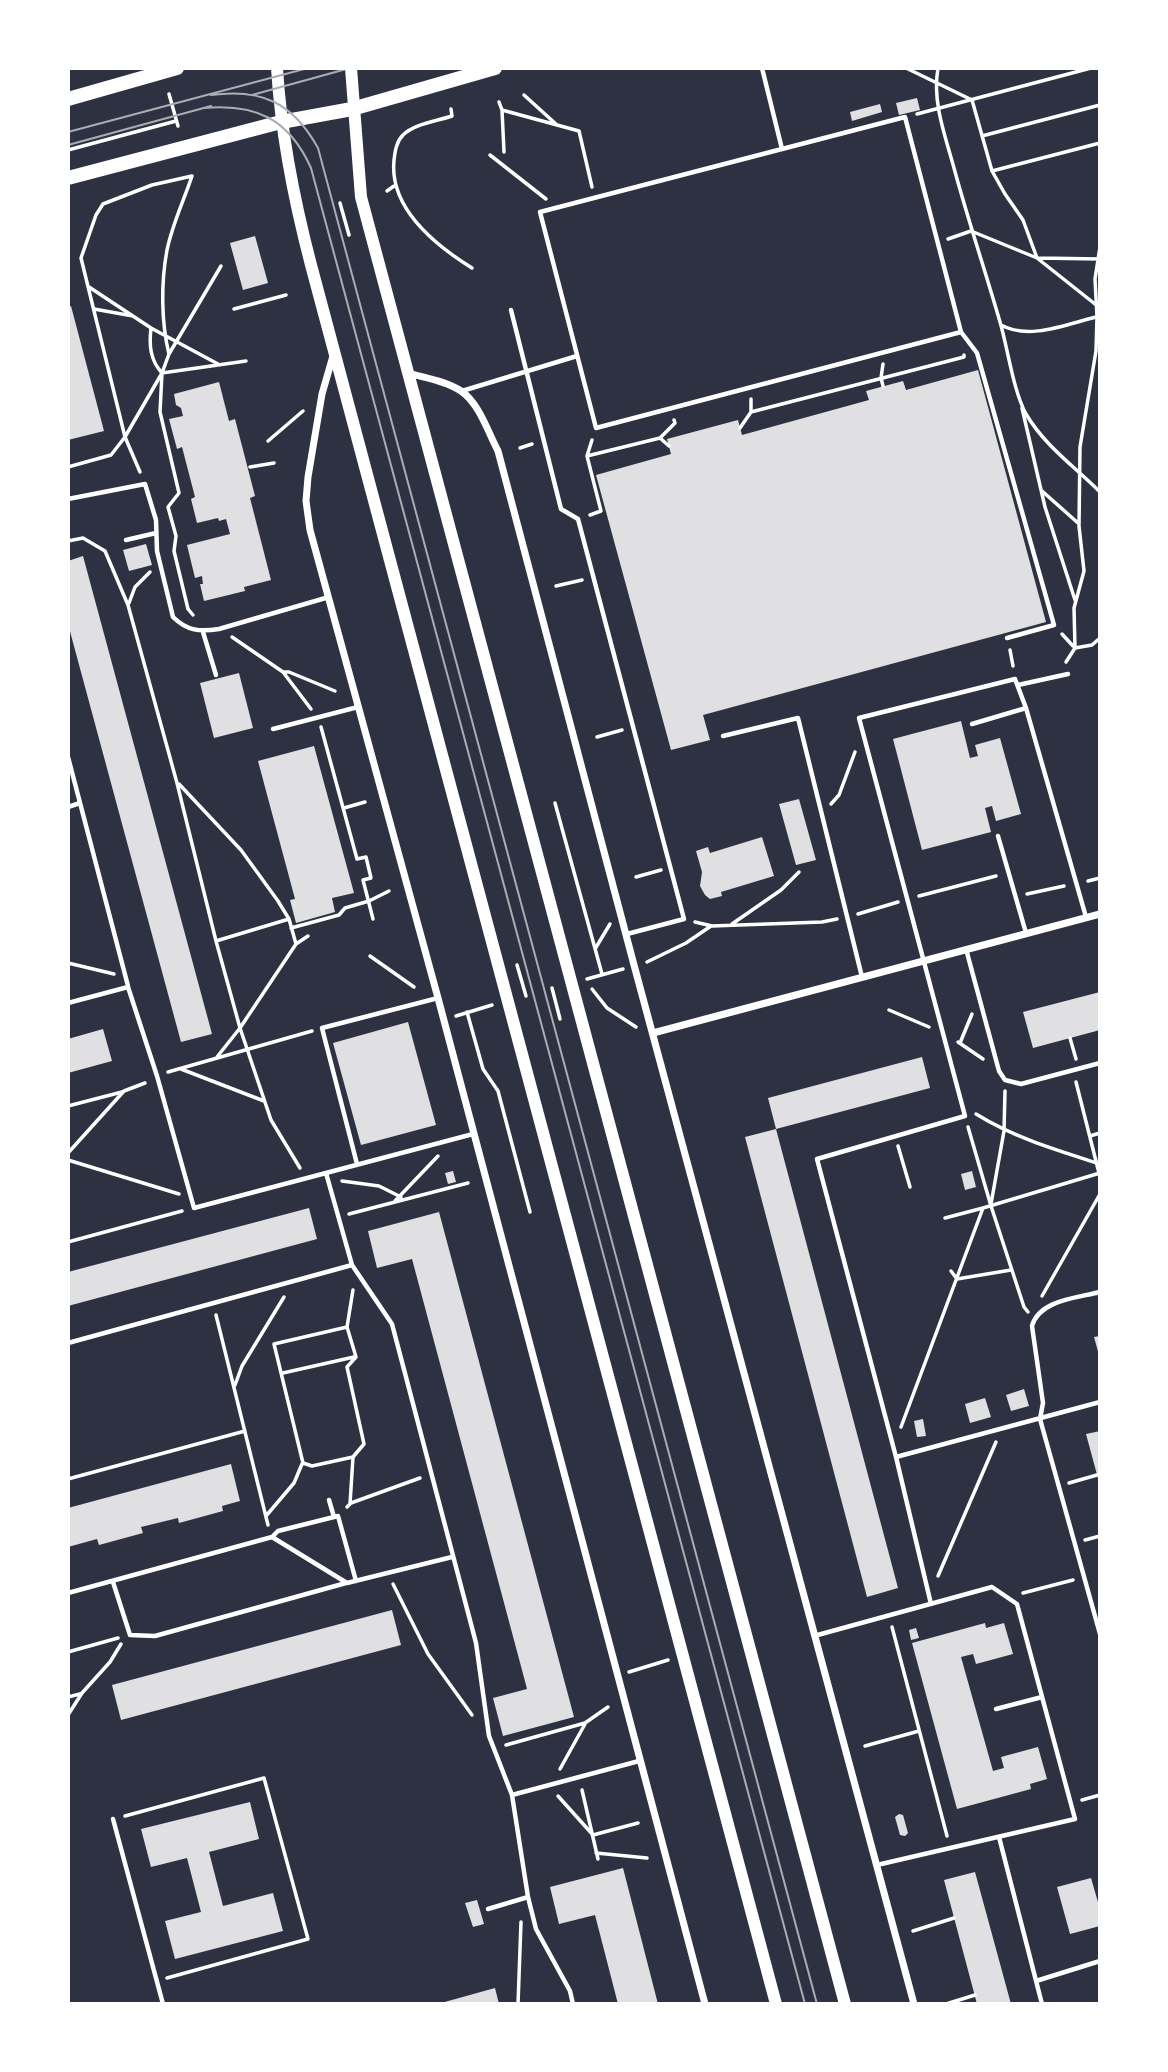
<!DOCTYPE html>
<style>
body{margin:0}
#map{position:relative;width:1168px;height:2072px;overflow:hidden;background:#2d3142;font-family:Manrope,sans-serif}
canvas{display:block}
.frame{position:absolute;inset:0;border:70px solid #fff;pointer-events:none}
</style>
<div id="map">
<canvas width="1168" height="2072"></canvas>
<div class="frame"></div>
</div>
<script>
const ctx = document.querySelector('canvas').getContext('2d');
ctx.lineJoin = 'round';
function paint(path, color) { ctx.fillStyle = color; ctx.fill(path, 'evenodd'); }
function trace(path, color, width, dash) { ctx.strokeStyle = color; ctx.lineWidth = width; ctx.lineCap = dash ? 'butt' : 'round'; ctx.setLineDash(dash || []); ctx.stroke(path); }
const building = new Path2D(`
 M917 98 920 110 899 115 896 103Z
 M880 104 882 112 852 121 850 112Z
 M255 236 268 283 243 290 230 243Z
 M71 306 104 431 68 440V307Z
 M978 370 1046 622 703 715 710 740 671 750 596 475 671 454 667 439 738 420 742 435 869 400 866 391 903 381 906 390Z
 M219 382 229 421 235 419 255 496 250 498 271 580 244 587 245 591 204 601 200 584H203L202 576 195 578 187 545 230 534 226 519 219 521 218 518 197 523 191 499 195 497 182 447 177 449 169 419 183 416 181 408 176 405 174 394Z
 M146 544 152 565 129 571 123 550Z
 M83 556 212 1034 181 1042 68 624V561Z
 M239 673 253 728 214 738 200 683Z
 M961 721 970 758 978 756 975 745 1000 738 1021 814 996 821 992 806 985 808 991 832 922 850 893 739Z
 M314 746 354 893 332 898 335 912 296 923 290 900 295 899 258 761Z
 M799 799 816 860 796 865 779 804Z
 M762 837 774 876 721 892 722 896 710 899 705 895 700 886 702 872 696 851 708 847 710 853Z
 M1100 992V1030L1033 1048 1023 1012Z
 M408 1022 436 1125 361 1145 333 1043Z
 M103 1029 112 1061 68 1073V1039Z
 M922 1057 930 1088 776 1129 898 1588 867 1597 745 1137 776 1129 768 1098Z
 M453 1171 456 1182 448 1184 445 1173Z
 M972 1171 976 1187 965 1190 961 1174Z
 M309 1208 317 1239 68 1306V1272Z
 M439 1212 574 1717 503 1736 493 1698 527 1689 526 1685 412 1259 377 1268 368 1231Z
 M1100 1336V1355H1099L1094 1337Z
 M1024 1389 1029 1406 1011 1411 1006 1395Z
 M985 1398 991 1417 970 1423 965 1404Z
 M923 1419 926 1436 917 1437 914 1421Z
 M1100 1431V1482H1099L1086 1434Z
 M231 1464 240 1501 222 1506 223 1511 179 1523 178 1518 141 1527 143 1533 99 1545 97 1539 68 1547V1508Z
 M392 1610 401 1645 121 1720 112 1685Z
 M985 1623 986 1628 1004 1623 1013 1654 976 1664 973 1654 961 1657 993 1771 1004 1768 1001 1757 1038 1747 1047 1779 1030 1784 1031 1789 957 1809 912 1643Z
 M916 1628 919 1638 911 1640 909 1630Z
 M250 1802 259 1839 209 1852 223 1906 273 1893 283 1931 175 1959 165 1921 201 1912 187 1858 151 1867 141 1829Z
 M899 1814 903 1815 908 1833 905 1836 900 1835 895 1817Z
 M623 1868 658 2004H618L595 1915 559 1924 550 1887Z
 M975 1872 1011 2004H977L944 1880Z
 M1091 1878 1100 1909V1926L1070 1934 1057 1887Z
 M477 1900 484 1924 473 1927 465 1903Z
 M495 1988 499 2004H441V2003Z`);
const path = new Path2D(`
 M906 68 972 100 992 171 1100 143
 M938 68C932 102 945 135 954 168 968 220 985 270 1000 322 1008 349 1013 390 1026 414 1044 445 1075 467 1100 492
 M169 94 178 126
 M524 95 557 125
 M499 102 502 110 504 152
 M451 109 452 116C437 121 414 124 403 135 396 142 395 152 394 160 389 208 435 245 472 268
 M502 110 579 131 592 187
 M917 114 1091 68
 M982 136 1100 105
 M68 150 176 121
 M490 155 546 199
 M992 171 1005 194 1023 220 1037 258 1100 259
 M387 191 394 186
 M340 203 349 235
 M948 239 971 231 1037 258 1100 308
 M89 287 151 328 218 364
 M94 309 133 316
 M234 309 286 295
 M1001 325C1030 341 1069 323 1100 316
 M151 328C149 345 150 360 162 373
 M169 354C161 322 161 282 167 250 172 225 184 200 192 176
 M162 373 160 412 179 493 168 507 176 536 174 551 188 609 193 615
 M162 373 246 361
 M883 386 881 378 883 364
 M1022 408 1045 507 1075 600
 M751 412 964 357V355
 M740 428 751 412V399
 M660 438 675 423 674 420
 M268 441 303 411
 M520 448 532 444
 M587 456 592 440
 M68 467 111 455 125 437 162 373 169 354 221 266
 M250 467 274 463
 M140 472 125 437 81 258 96 215 103 204 152 185 192 176
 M1042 491 1078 523
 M590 515 601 511 587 456 660 438 669 446
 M68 541 83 538 105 551 128 605 177 783 216 941 240 1028 271 1120 300 1168
 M556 586 582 580
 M129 603 135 587 150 572
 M1062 634 1073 646
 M232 637 283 672 311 709
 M1075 648 1092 645 1100 638
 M1010 650 1013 666
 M1066 662 1075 648 1074 608 1084 571 1079 526 1080 447 1096 351 1097 317 1095 279 1100 247
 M283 672H289L335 691
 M321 727 357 859 366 857 371 878 363 880 373 919
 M597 737 622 730
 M179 784 241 850 278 901 289 919 296 944
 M555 803 602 974
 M831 804 839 795 855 752
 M344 808 365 802
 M636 877 661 870
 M1088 881 1100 878
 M1027 894 1064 886
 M919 896 996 876
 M858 914 898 902
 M695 922 712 926 822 922 837 919
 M732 924 781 890 799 872
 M291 928 339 915 345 908 369 901 389 891
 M216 941 289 919
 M595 949 610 924
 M370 956 414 987
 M647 962 686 943 711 926
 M68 963 114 974
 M517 965 526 996
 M587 979 623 969
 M552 988 560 1019
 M592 989 607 1008 636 1027
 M889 1010 929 1027
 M467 1012 483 1069 498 1091 530 1212
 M456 1016 492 1005
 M1070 1038 1076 1059
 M958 1042 983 1059
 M960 1043 972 1014
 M217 1057 240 1028 296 944 308 936
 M181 1069 264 1101
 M168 1072 312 1031
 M1076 1082 1100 1177
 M68 1106 122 1092
 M976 1114C1015 1138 1056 1150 1100 1164
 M968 1127 991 1206 1024 1307 1028 1312
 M1090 1136 1100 1133
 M898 1146 910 1187
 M68 1153 124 1091 145 1083
 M68 1160 179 1194
 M342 1181 379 1186 401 1197
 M395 1201 438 1156
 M991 1204 1004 1131 1005 1091
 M349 1214 468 1183
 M945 1218 983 1208
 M68 1242 182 1211
 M951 1271 957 1279 1011 1270
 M1042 1296 1100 1194
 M216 1315 268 1525
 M347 1327 274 1344 303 1463 312 1466 353 1457
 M283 1373 354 1357
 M235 1385 242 1366 284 1297
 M901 1427 983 1208 1100 1173
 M68 1479 245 1431
 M1069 1483 1097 1475
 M351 1503 420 1478
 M347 1507 350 1504 353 1457 364 1444 347 1367 356 1357 347 1327 353 1290
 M266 1516 294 1483 302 1464
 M1085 1540 1100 1536
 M938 1576 996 1442
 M393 1584 428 1654 472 1715
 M1023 1593 1073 1580
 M892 1627 947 1836
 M68 1652 118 1638
 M629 1672 668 1660
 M68 1697 80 1694
 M68 1715 82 1693 110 1662 121 1644
 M506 1745 585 1723 608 1707
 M865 1746 919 1731
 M560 1769 585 1724
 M582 1790 598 1859
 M558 1796 593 1835 638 1823
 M1082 1800 1100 1795
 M125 1816 264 1778 308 1939 167 1978
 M596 1853 647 1858
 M913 1931 954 1918
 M518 2004 521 1922
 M946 2004 975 1995`);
const service = new Path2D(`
 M762 68 782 149
 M905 117 961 332 596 428 540 212Z
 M511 310 561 509 578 519 684 919 627 934
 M961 332 977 353 1054 625 1007 638
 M462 391 577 356
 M68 499 145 484 156 520 157 551 173 617C187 631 200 632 219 629L329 597
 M126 540 156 533
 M203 632 216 675
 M1018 685 1068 674
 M972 724 1026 708
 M273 729 358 707
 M723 736 798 718 862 977
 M68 757 128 986
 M68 807 80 803
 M998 836 1026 933
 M966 949 999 1071 1005 1080 1021 1084 1100 1063
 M68 1003 128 987 157 1076 194 1208 473 1134
 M357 1164 322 1028 438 998
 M326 1173 352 1265 392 1324 476 1643 489 1736 512 1795 528 1897 536 1929 570 1991 573 2004
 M1100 1292C1077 1298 1039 1300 1032 1326L1043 1403 1040 1419 1100 1634
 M68 1343 352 1265
 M896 1457 1100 1402
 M329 1500 334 1517
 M272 1537 278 1531 338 1516 356 1581
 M113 1582 130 1635 155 1636 346 1583
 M68 1593 272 1537 347 1583 452 1557
 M931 1604 896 1457 817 1159 965 1116 859 718 1015 679 1026 708 1086 917
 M814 1636 992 1587 1017 1604 1075 1819 877 1865
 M996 1709 1042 1697
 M512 1795 639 1761
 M113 1819 163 2004
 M999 1837 1042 2004
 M488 1909 528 1897
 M1036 1981 1100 1961`);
const minor = new Path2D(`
 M333 356 322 394 308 477 306 501 310 530 438 998 705 2004
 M408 373C425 378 446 381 461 391 479 403 488 432 498 451L634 965 914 2004
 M653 1033 1100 914`);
const tertiary = new Path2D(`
 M277 68C281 135 294 200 311 265L776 2004
 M351 68 361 197 845 2004`);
const secondary = new Path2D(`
 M68 99 177 68
 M68 178 281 122 352 109 495 68`);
const tram = new Path2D(`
 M211 95C262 88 293 103 318 148L817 2004
 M252 95 350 68
 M203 108C256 103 289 119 311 168L805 2004
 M68 132 308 68
 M68 145 211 106`);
paint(building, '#e0e0e3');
trace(path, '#fff', 3.5);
trace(service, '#fff', 4.5);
trace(minor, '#fff', 7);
trace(tertiary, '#fff', 12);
trace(secondary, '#fff', 14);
trace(tram, '#abadb3', 2);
</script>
